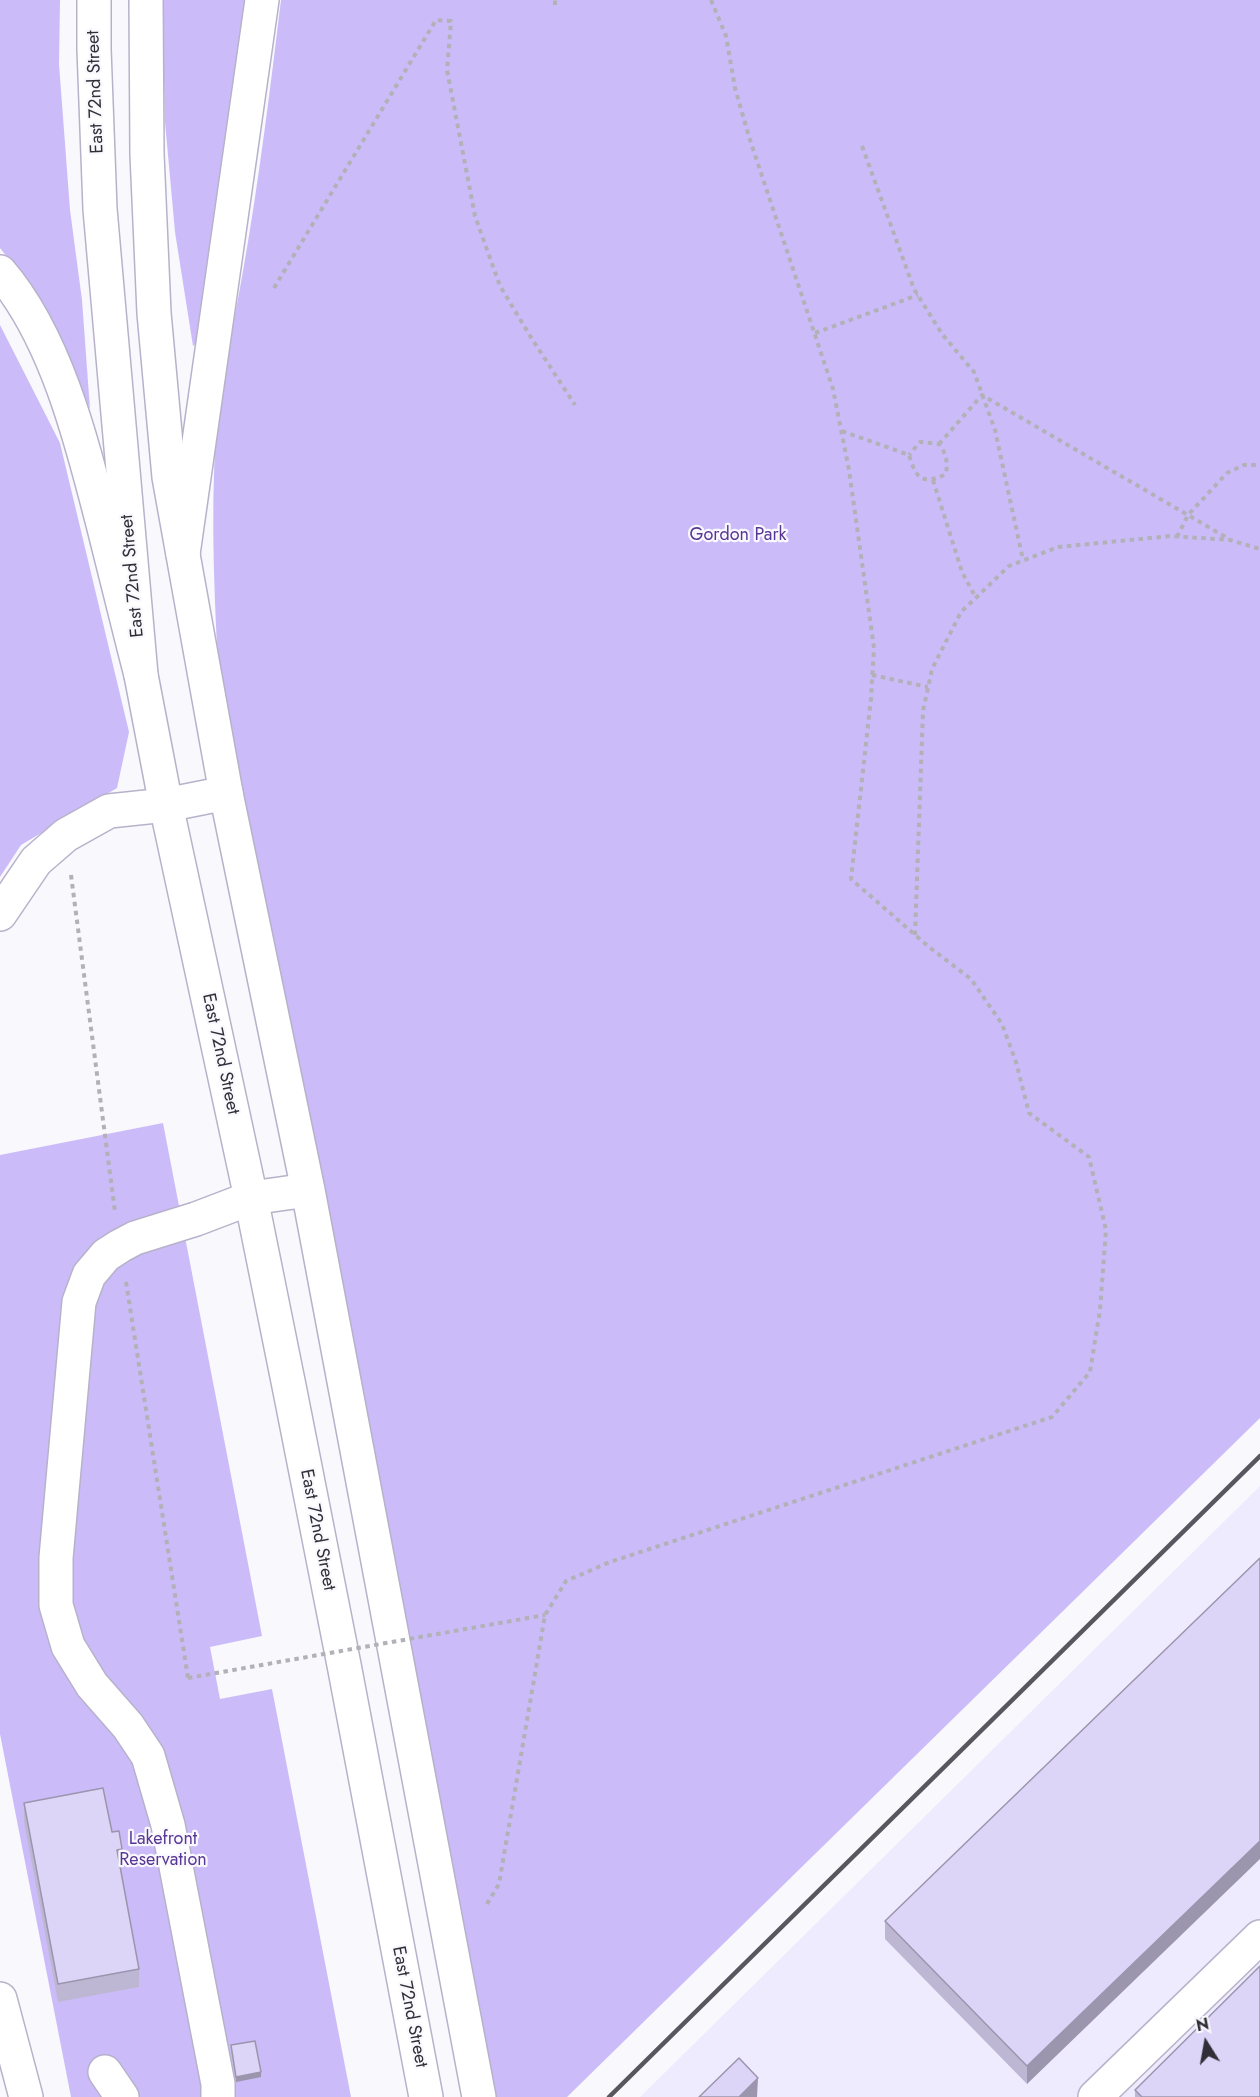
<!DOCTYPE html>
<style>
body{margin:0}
#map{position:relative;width:1260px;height:2097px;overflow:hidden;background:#f9f8fd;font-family:Jost,sans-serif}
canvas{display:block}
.north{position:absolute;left:1176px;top:2013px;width:60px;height:60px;-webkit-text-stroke:4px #f9f8fd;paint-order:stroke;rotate:349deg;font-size:16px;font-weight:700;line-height:24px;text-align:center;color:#302e37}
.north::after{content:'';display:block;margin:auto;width:21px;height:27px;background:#302e37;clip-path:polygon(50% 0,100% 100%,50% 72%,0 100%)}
</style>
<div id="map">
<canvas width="1260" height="2097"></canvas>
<div class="north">N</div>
</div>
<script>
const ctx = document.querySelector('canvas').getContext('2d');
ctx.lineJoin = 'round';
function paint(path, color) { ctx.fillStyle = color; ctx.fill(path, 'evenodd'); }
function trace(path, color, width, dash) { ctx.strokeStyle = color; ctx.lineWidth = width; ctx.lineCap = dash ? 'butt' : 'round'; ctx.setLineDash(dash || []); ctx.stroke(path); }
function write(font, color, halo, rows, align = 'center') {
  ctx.font = font + ' Jost,sans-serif'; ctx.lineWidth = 4.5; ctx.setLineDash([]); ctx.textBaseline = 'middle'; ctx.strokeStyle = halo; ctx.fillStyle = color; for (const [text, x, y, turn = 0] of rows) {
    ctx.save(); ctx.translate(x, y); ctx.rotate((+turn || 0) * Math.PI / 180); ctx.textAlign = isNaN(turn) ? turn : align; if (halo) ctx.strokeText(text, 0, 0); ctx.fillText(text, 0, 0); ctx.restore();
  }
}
const built = new Path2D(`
 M1260 1486V2097H640Z`);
const green = new Path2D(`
 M0 0H60L59 64 70 210 82 300 90 409 44 304 0 248Z
 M162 0H248L209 332 193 346 175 232 165 122Z
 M281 0H1260V1418L567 2097H493L220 701C215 612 210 522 216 432 220 378 234 325 243 271 259 181 270 90 281 0Z
 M0 325 60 443 129 732 117 788 21 845 0 877Z
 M163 1123 262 1636 210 1647 220 1699 272 1689 351 2097H71L0 1734V1155Z`);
const path = new Path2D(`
 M555 5V0
 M862 146 914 289 942 334 974 372 995 430 1023 560
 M274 288 436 20 451 21 447 70 475 216 500 286 532 339 575 405
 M815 333 918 295
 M842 431 909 455C916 478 922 486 946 474 948 462 946 453 939 444L920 442 909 455
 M939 444 982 395 1229 539
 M933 480 962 572 976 598
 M1177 537 1188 515 1227 473 1244 465H1260
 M872 675 928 687
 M71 875 115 1212
 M915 935 923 711 932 669 961 612 1009 566 1058 547 1171 536 1230 540 1260 549
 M126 1282 188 1678
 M487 1904 499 1884 545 1615 566 1581 610 1562 1052 1417 1090 1372 1100 1310 1106 1230 1089 1157 1029 1113 1016 1062 1002 1024 971 979 929 947 851 879 871 698 874 648 849 470 833 389 749 137 735 88 726 36 711 0`);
const minor = new Path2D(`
 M0 914 36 861 66 835 109 811 166 805 226 793
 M0 1999 26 2097
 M105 2072 122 2097
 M218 2097V2084L168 1825 148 1756 128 1726 92 1685 68 1646 56 1605V1558L79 1302 89 1275 106 1255 120 1246 135 1238 196 1219 251 1198
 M1095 2097 1260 1937`);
const major = new Path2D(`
 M94 0V49L100 209 141 675 166 805 251 1198 290 1391 345 1670 426 2097
 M146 0 147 154 154 313 169 477 226 793 308 1190 479 2097
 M251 1198 308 1190`);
const highway = new Path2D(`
 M0 272C56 337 82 442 103 524 116 575 128 625 141 675
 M183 554 262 0`);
const rail = new Path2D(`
 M609 2097 1260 1456`);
const pathBridge = new Path2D(`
 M188 1678 545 1615`);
const wall = new Path2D(`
 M1260 1558 1027 2084 885 1939V1921Z
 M24 1803 112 1832 122 1849V1867L120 1868 139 1969V1987L58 2002 24 1822Z
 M231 2045 261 2077 236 2082 231 2050Z
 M1135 2090 1260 2097H1135Z`);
const shadedWall = new Path2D(`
 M1260 1841V1859L1027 2084V2066Z
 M261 2072V2077L236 2082V2077Z
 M758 2078 757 2097H739Z`);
const building = new Path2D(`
 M1260 1558V1841L1027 2066 885 1921Z
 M103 1788 112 1832 119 1831 122 1849 117 1850 139 1969 58 1984 24 1803Z
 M1260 1966V2097H1142L1135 2090Z
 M255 2041 261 2072 236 2077 231 2045Z
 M739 2058 758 2078 739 2097H699Z`);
const streetNames = [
 ["East 72nd Street",96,92,-92],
 ["East 72nd Street",133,576,-95],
 ["East 72nd Street",220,1054,78],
 ["East 72nd Street",317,1530,79],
 ["East 72nd Street",409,2007,79]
];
const parkNames = [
 ["Gordon Park",738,536],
 ["Lakefront",163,1840],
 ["Reservation",163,1861]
];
paint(built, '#efebfe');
paint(green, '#cbbcf9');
trace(minor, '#b7b2ca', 36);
trace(major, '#b7b2ca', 36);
trace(highway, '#b7b2ca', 36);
trace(path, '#b2b1b7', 4, [4.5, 4.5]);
trace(minor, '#fff', 33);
trace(major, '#fff', 33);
trace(highway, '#fff', 33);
trace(rail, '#58575f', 4.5);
trace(pathBridge, '#b2b1b7', 4, [4.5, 4.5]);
paint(wall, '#beb7d4');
paint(shadedWall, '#9b95ad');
paint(building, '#ddd5f7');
trace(building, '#9b95ad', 1.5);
write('18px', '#302e37', '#f9f8fd', streetNames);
write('18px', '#583794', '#f9f8fd', parkNames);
</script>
